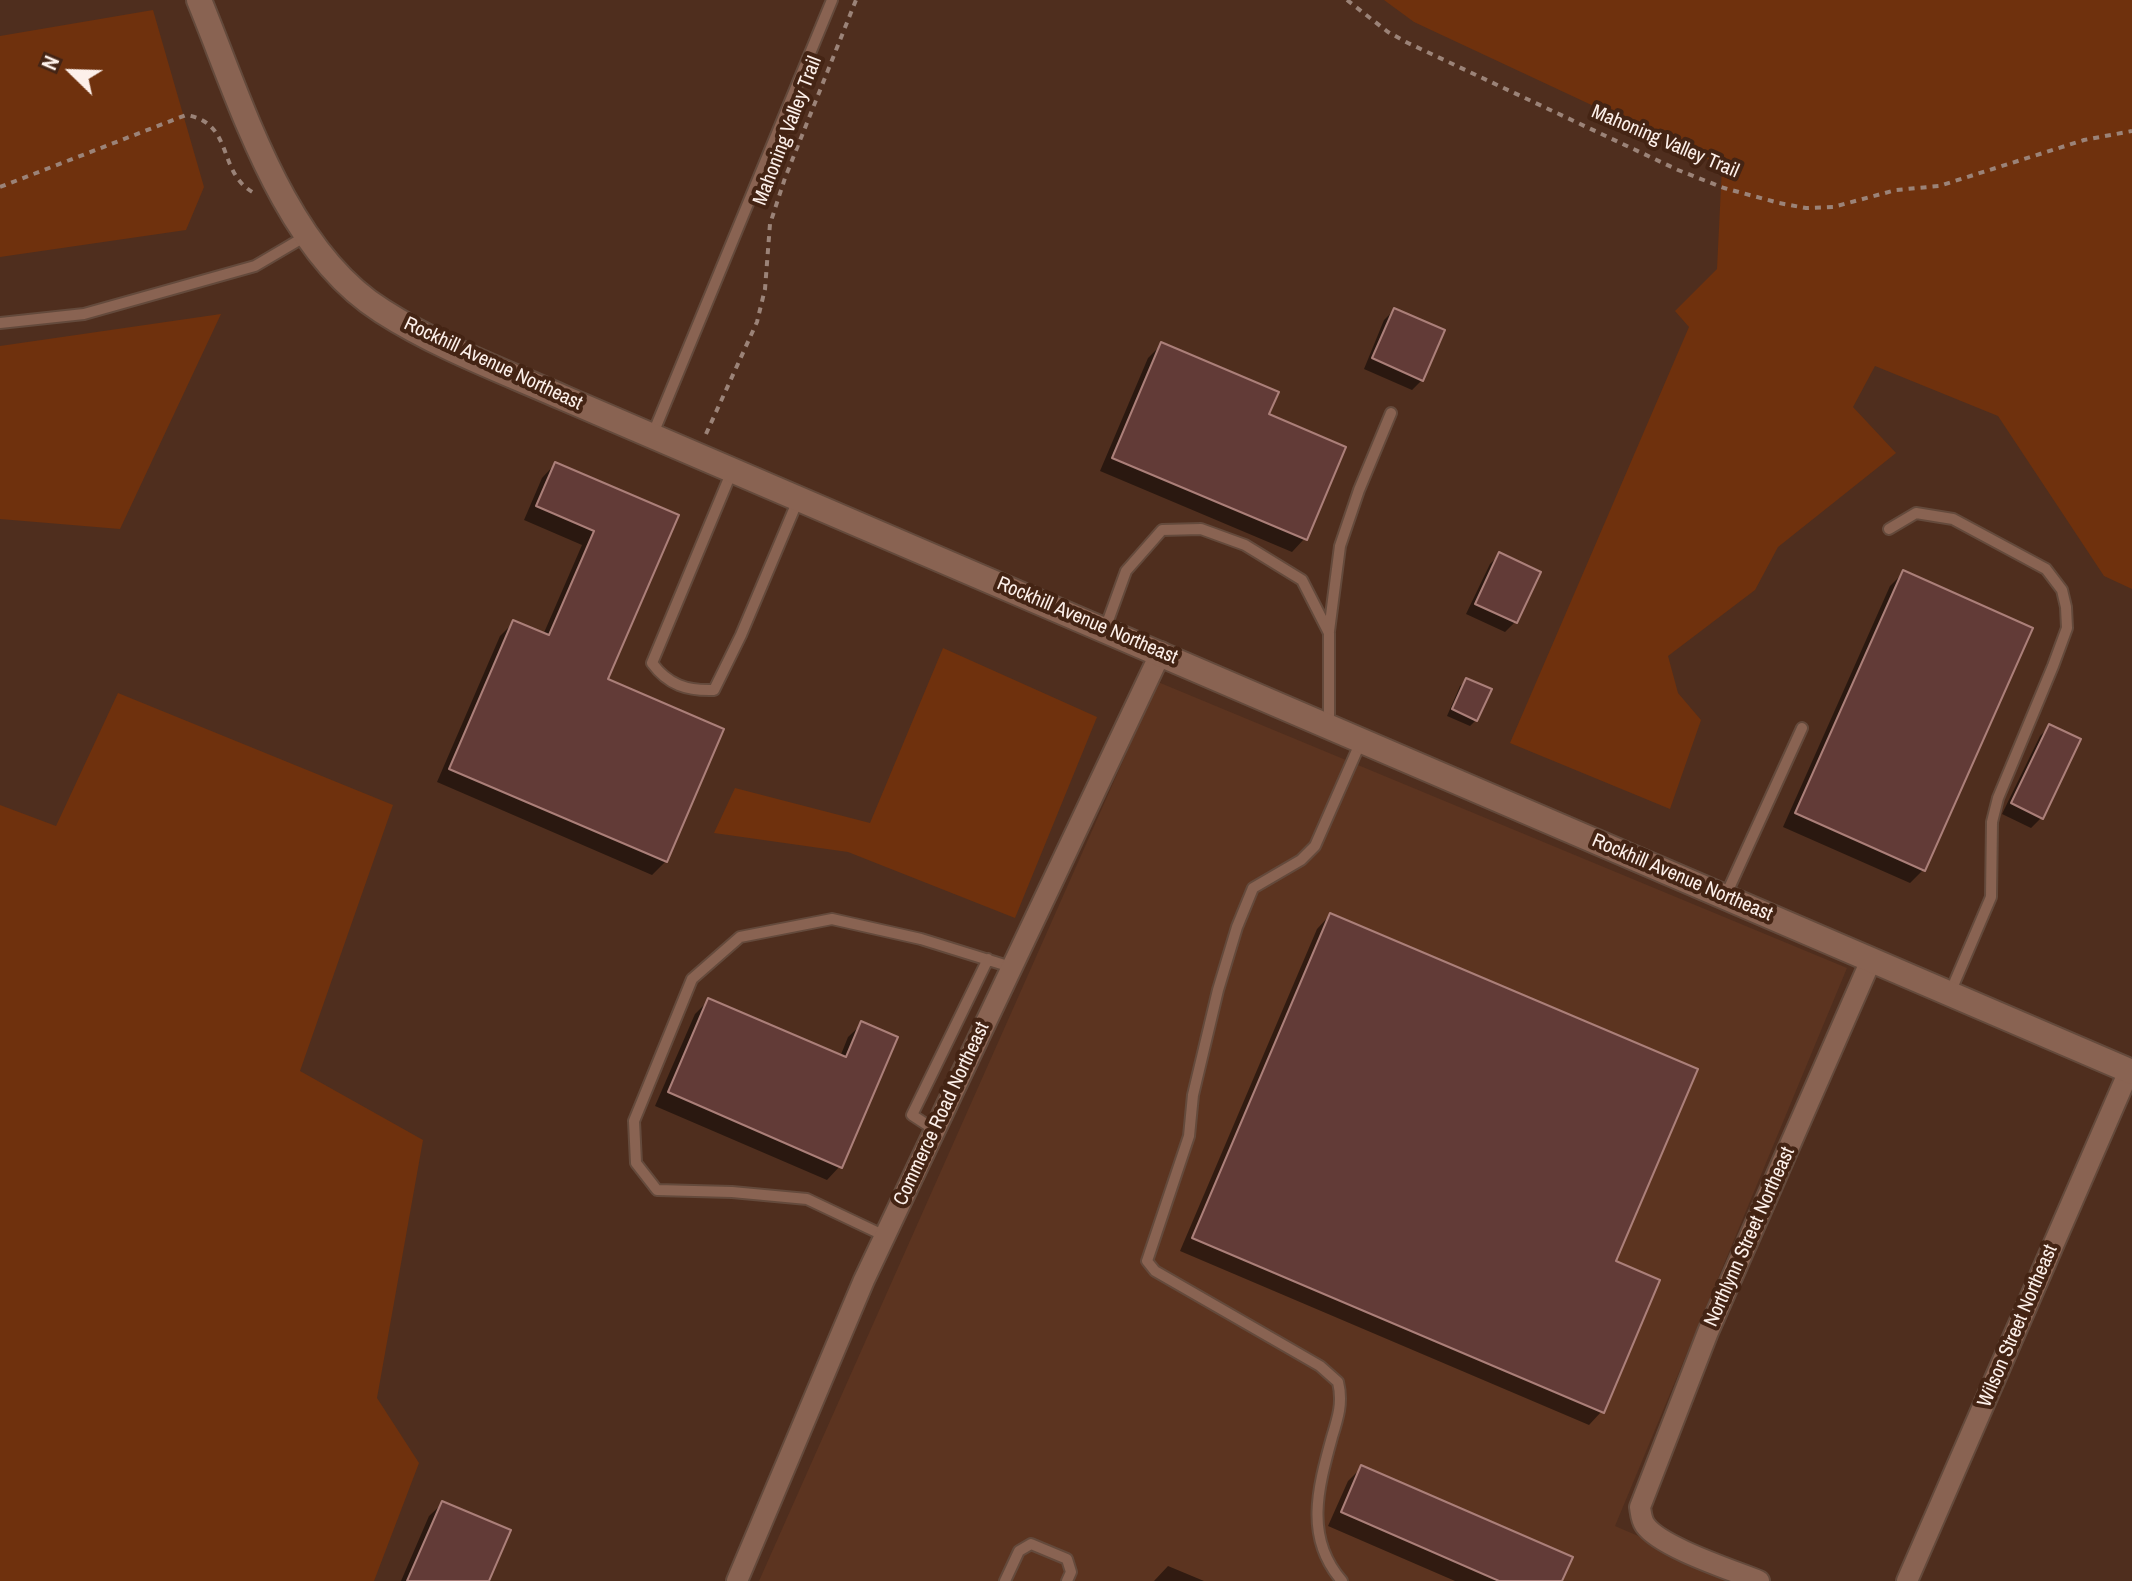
<!DOCTYPE html>
<style>
body{margin:0}
#map{position:relative;width:2132px;height:1581px;overflow:hidden;background:#4f2e1e;font-family:"Archivo Narrow",sans-serif}
canvas{display:block}
.north{position:absolute;left:32px;top:32px;width:80px;height:80px;-webkit-text-stroke:6px #442414;paint-order:stroke;rotate:293deg;font-size:22px;font-weight:700;line-height:32px;text-align:center;color:#fdf0ea}
.north::after{content:'';display:block;margin:auto;width:28px;height:36px;background:#fdf0ea;clip-path:polygon(50% 0,100% 100%,50% 72%,0 100%)}
</style>
<div id="map">
<canvas width="2132" height="1581"></canvas>
<div class="north">N</div>
</div>
<script>
const ctx = document.querySelector('canvas').getContext('2d');
ctx.lineJoin = 'round';
function paint(path, color) { ctx.fillStyle = color; ctx.fill(path, 'evenodd'); }
function trace(path, color, width, dash) { ctx.strokeStyle = color; ctx.lineWidth = width; ctx.lineCap = dash ? 'butt' : 'round'; ctx.setLineDash(dash || []); ctx.stroke(path); }
function write(font, color, halo, rows, align = 'center') {
  ctx.font = font + ' "Archivo Narrow",sans-serif'; ctx.lineWidth = 8; ctx.setLineDash([]); ctx.textBaseline = 'middle'; ctx.strokeStyle = halo; ctx.fillStyle = color; for (const [text, x, y, turn = 0] of rows) {
    ctx.save(); ctx.translate(x, y); ctx.rotate((+turn || 0) * Math.PI / 180); ctx.textAlign = isNaN(turn) ? turn : align; if (halo) ctx.strokeText(text, 0, 0); ctx.fillText(text, 0, 0); ctx.restore();
  }
}
const built = new Path2D(`
 M1158 682 1847 968 1615 1526 1743 1581H759Z`);
const green = new Path2D(`
 M1384 0H2132V589L2104 576 1998 416 1875 366 1853 407 1896 453 1778 547 1755 590 1668 656 1678 693 1701 720 1670 809 1510 743 1689 327 1675 311 1717 269 1722 166 1414 22Z
 M153 10 204 187 186 230 0 257V36Z
 M221 314 120 529 0 519V346Z
 M943 648 1097 717 1015 918 848 852 714 833 735 788 870 823Z
 M118 693 393 805 300 1071 423 1140 377 1398 419 1463 374 1581H0V805L56 826Z`);
const shadow = new Path2D(`
 M1394 310 1422 380 1412 390 1364 369 1384 320Z
 M1161 345 1266 415 1305 538 1292 552 1100 471 1148 358Z
 M555 464 676 516 606 680 666 861 652 875 437 782 500 636 514 622 543 635 582 545 524 520 542 478Z
 M1500 554 1539 573 1515 622 1505 632 1466 614 1490 564Z
 M1903 573 1923 870 1910 883 1783 827 1890 586Z
 M1467 680 1476 720 1470 726 1447 716 1460 686Z
 M2050 726 2041 818 2031 828 2002 814 2040 736Z
 M1330 915 1614 1262 1602 1411 1589 1425 1180 1251 1317 929Z
 M709 1000 840 1057 848 1037 862 1024 840 1166 827 1180 655 1106 695 1014Z
 M1362 1467 1560 1581H1455L1328 1526 1348 1481Z
 M443 1503 487 1581H401L429 1516Z
 M1168 1566 1204 1581H1154Z`);
const building = new Path2D(`
 M1394 308 1445 330 1423 381 1372 358Z
 M1161 342 1279 392 1269 414 1346 447 1307 540 1112 458Z
 M555 462 679 515 608 679 724 729 667 862 449 769 513 620 549 635 594 531 536 506Z
 M1499 552 1541 572 1517 623 1475 604Z
 M1903 570 2033 628 1925 871 1795 813Z
 M1466 678 1492 689 1477 721 1452 709Z
 M2049 724 2081 739 2043 819 2011 803Z
 M1330 913 1698 1069 1616 1261 1660 1280 1604 1413 1192 1238Z
 M708 998 846 1057 861 1021 898 1037 842 1168 668 1092Z
 M1361 1465 1573 1557 1562 1581H1499L1341 1512Z
 M442 1501 511 1530 489 1581H407Z`);
const path = new Path2D(`
 M1347 0 1388 32 1408 43 1678 170 1724 188 1779 203 1806 208 1833 207 1896 190 1939 186 2084 140 2132 131
 M0 187 186 115C235 123 216 172 254 193
 M706 434 757 322 765 289 770 224 785 178 856 0`);
const lane = new Path2D(`
 M0 323 84 314 255 266 306 236
 M652 436 832 0
 M732 471 652 663C668 685 687 691 714 690L741 635 798 500
 M1889 529 1916 513 1953 519 2046 569 2062 590 2066 607 2067 628 2053 666 1998 798 1992 822 1991 897 1950 993
 M1105 629 1126 571 1162 530 1201 529 1245 545 1302 580 1329 633V725
 M1329 631 1340 546 1359 490 1391 413
 M1725 897 1802 728
 M935 1130 912 1115 988 959
 M885 1236 807 1199 732 1192 657 1190 636 1163 634 1121 692 979 740 937 832 919 921 939 1011 967
 M1005 1581 1019 1551 1031 1544 1067 1559 1071 1572 1067 1581
 M1342 1581C1304 1538 1318 1488 1332 1437 1338 1418 1343 1402 1338 1382L1320 1366 1155 1271 1147 1261 1189 1136 1193 1095 1218 990 1237 927 1253 888 1301 860 1315 846 1362 739`);
const street = new Path2D(`
 M737 1581 864 1280 1161 652
 M1759 1581C1732 1570 1660 1547 1645 1525 1641 1519 1641 1513 1640 1507L1708 1332 1871 960
 M1907 1581 2129 1071`);
const secondary = new Path2D(`
 M199 0C241 102 284 250 382 311 438 347 503 371 564 398L2132 1072`);
const streetNames = [
 ["Mahoning Valley Trail",788,131,-69],
 ["Mahoning Valley Trail",1665,142,23],
 ["Rockhill Avenue Northeast",493,364,25],
 ["Rockhill Avenue Northeast",1087,621,23],
 ["Rockhill Avenue Northeast",1682,878,23],
 ["Commerce Road Northeast",942,1114,-65],
 ["Northlynn Street Northeast",1750,1237,-66],
 ["Wilson Street Northeast",2018,1326,-67]
];
paint(built, '#5c3420');
paint(green, '#6f310d');
paint(shadow, '#0007');
paint(building, '#623b37');
trace(building, '#ab7f79', 2);
trace(lane, '#644a3c', 14);
trace(street, '#644a3c', 24);
trace(secondary, '#644a3c', 28);
trace(path, '#9b8378', 4, [6, 6]);
trace(lane, '#896352', 10);
trace(street, '#896352', 20);
trace(secondary, '#896352', 24);
write('20px', '#fdf0ea', '#442414', streetNames);
</script>
